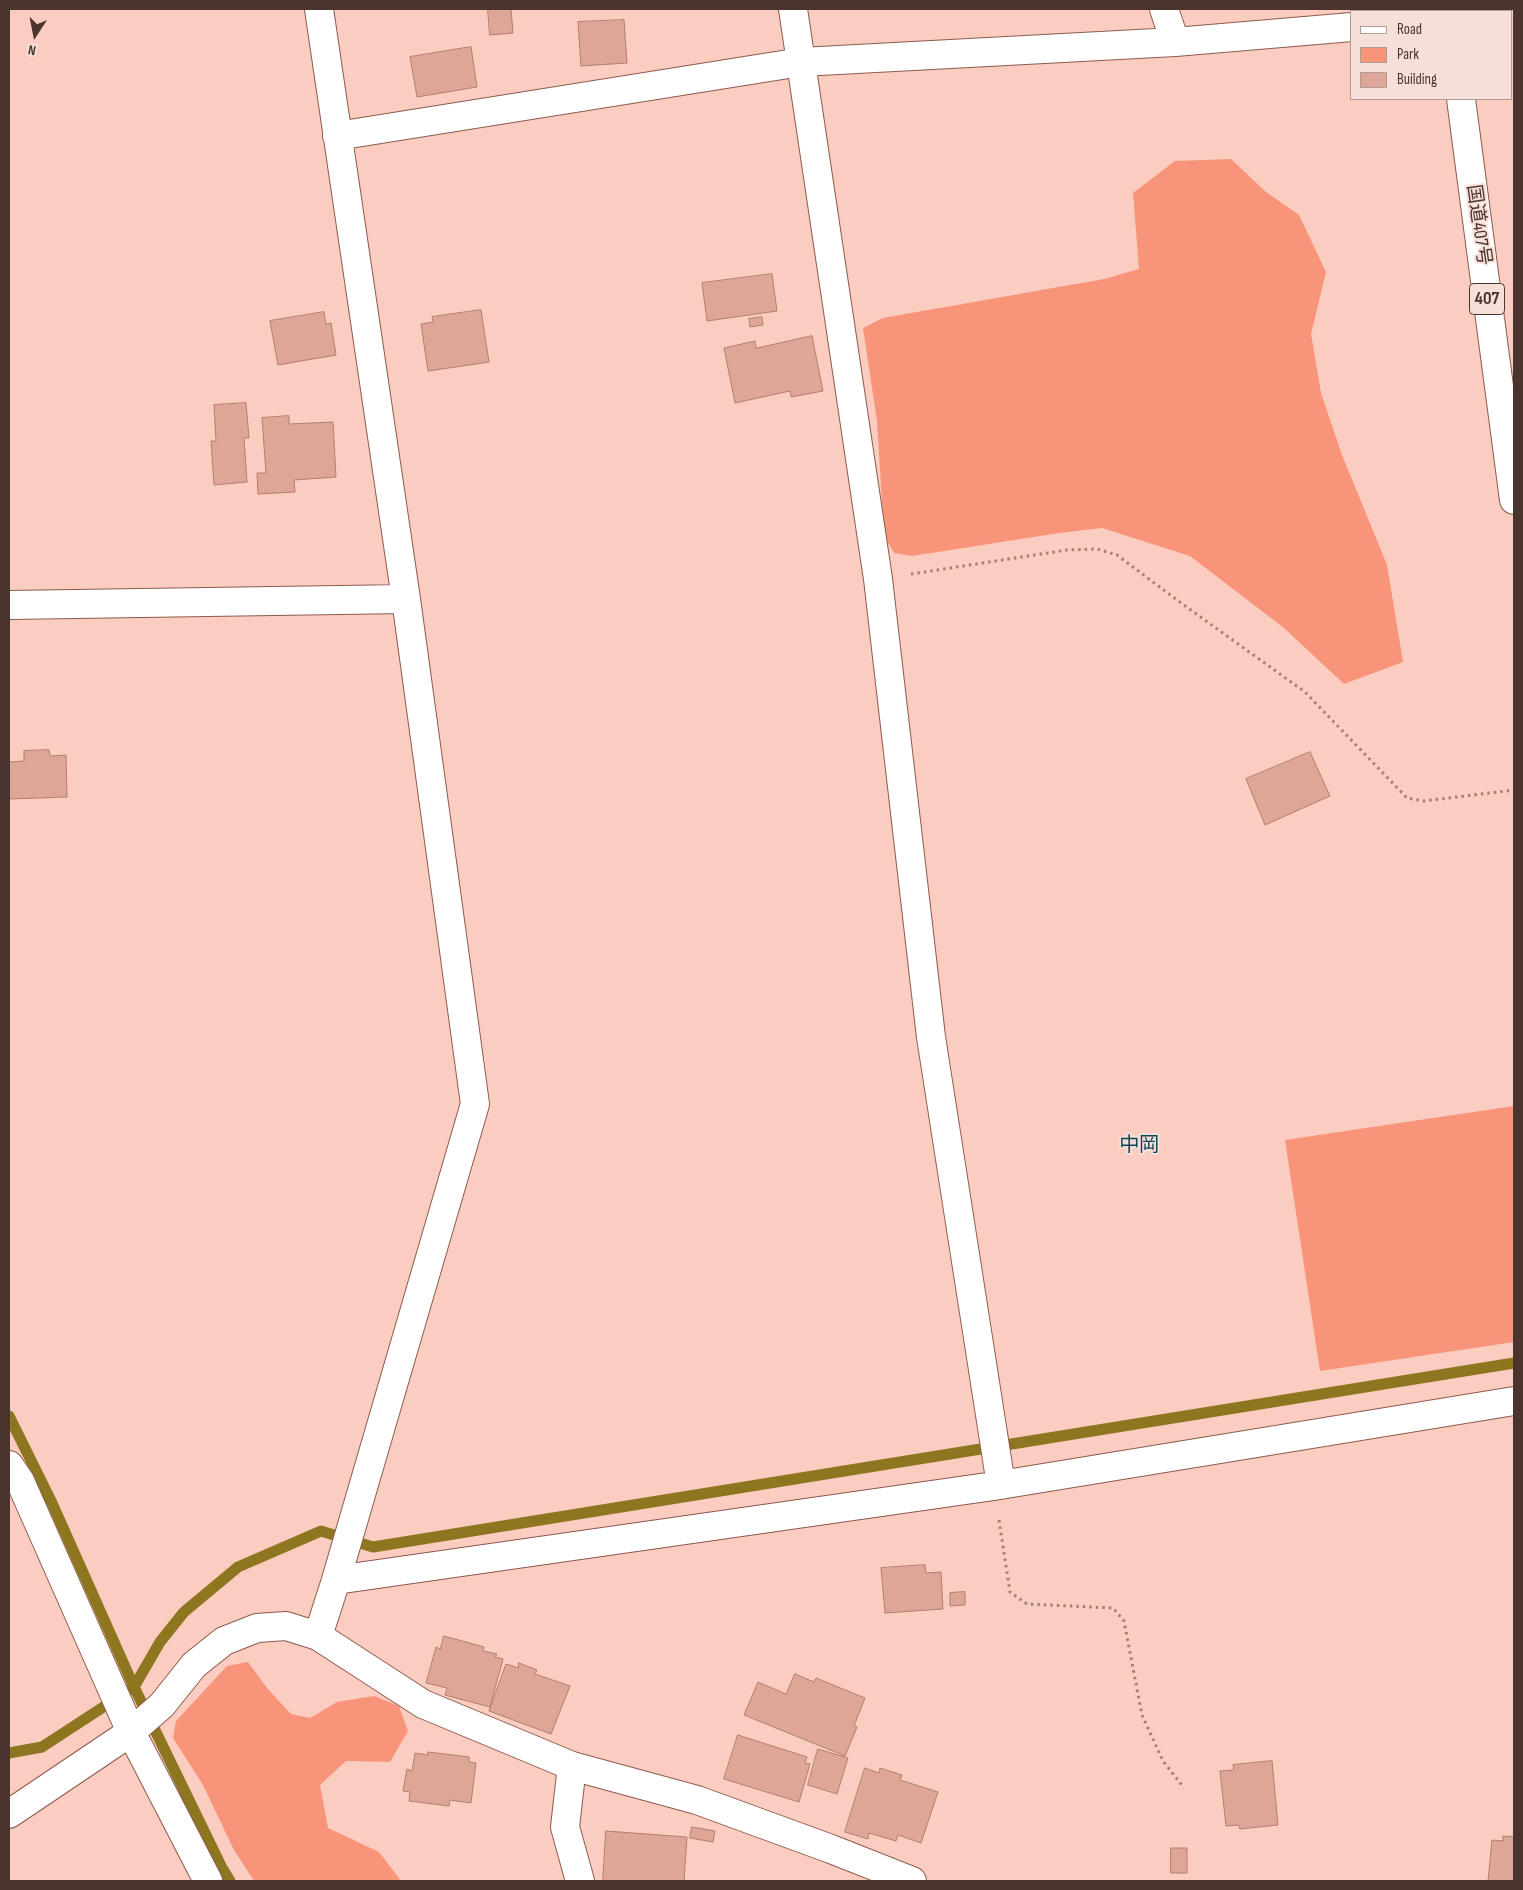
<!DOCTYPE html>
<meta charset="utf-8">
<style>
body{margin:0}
#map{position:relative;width:1523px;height:1890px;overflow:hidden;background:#fbccc0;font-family:"Sofia Sans Condensed",sans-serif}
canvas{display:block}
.frame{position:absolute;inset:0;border:10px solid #4b342e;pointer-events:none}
.legend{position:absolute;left:1350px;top:10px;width:162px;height:90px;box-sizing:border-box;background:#f7dfd9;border:1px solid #b29b95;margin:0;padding:6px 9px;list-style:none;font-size:15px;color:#4b342e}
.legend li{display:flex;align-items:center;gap:10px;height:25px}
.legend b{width:25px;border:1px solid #b29b95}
.north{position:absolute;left:10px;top:10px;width:50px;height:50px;-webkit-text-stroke:4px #f7dfd9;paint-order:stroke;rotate:191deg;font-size:14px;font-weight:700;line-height:20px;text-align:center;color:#4b342e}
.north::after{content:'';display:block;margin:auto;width:18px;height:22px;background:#4b342e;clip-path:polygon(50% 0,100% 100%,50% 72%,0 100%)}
</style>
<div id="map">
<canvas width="1523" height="1890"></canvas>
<div class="frame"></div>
<ul class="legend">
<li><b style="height:6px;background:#fff"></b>Road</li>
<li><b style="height:14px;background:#f8947a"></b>Park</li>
<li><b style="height:14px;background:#dda697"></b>Building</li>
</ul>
<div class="north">N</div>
</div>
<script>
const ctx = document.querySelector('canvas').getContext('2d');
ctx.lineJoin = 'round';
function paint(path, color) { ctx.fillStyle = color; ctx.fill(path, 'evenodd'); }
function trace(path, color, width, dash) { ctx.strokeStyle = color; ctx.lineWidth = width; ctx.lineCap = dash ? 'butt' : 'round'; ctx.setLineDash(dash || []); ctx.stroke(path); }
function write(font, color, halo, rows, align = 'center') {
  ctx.font = font + ' "Sofia Sans Condensed","Noto Sans JP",sans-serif'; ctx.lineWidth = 4; ctx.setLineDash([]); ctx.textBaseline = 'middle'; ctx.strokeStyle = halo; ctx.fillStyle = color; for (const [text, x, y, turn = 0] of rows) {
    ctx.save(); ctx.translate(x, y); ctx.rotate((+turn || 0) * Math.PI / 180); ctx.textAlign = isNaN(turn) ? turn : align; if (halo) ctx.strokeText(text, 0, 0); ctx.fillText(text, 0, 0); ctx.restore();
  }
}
const green = new Path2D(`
 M1231 159 1266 192 1299 215 1326 272 1311 334 1321 393 1342 455 1387 565 1403 662 1344 684 1284 628 1190 556 1102 528 1059 533 912 556 894 553 884 535 877 421 863 328 883 318 1104 279 1139 269 1133 193 1175 161Z
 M1514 1106V1342L1320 1371 1285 1140Z
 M248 1662 267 1688 291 1714 310 1718 337 1702 374 1696 399 1706 408 1731 390 1762 346 1761 320 1785 328 1828 379 1852 401 1881H254L234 1850 203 1785 173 1738 176 1721 227 1666Z`);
const stream = new Path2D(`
 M9 1416 52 1503 134 1687 222 1868 230 1881
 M9 1753 42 1747 134 1687 160 1642 184 1612 238 1567 321 1531 373 1547 1514 1363`);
const building = new Path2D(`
 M488 9H511L513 33 490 35Z
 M624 20 627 63 581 66 578 22Z
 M471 47 477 87 417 97 410 57Z
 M772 274 777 311 707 321 702 283Z
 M481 310 489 362 428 371 421 324 433 322 432 317Z
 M324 312 326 324 331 323 336 355 278 365 270 321Z
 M762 317 763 325 750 327 749 319Z
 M812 336 823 391 791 397 790 391 735 403 724 348 755 341 756 348Z
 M246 403 249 438H244L247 482 214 485 211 441H216L214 405Z
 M289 416V424L333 422 336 477 294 480 295 492 258 494 257 473H266L262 418Z
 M49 750 50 756 66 755 67 797 9 799V762L24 761V751Z
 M1310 752 1330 796 1265 825 1246 779Z
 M925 1565 926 1573 941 1572 943 1609 885 1613 881 1568Z
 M965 1592V1605L950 1606V1593Z
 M444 1636 484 1647 483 1651 497 1654 495 1657 503 1659 490 1707 445 1695 447 1688 426 1683 436 1647 440 1649Z
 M519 1663 537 1670 535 1674 570 1686 551 1734 489 1711 506 1664 518 1668Z
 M795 1674 814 1682 816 1678 865 1698 854 1726 857 1727 845 1756 744 1715 758 1682 786 1694Z
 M738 1735 807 1757 805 1763 810 1764 799 1802 724 1779Z
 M818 1749 848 1758 837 1794 808 1785Z
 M428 1752 469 1757V1762L476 1763 471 1803 450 1800 449 1806 409 1801 410 1792 403 1791 407 1769 412 1771 415 1753 428 1755Z
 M1272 1761 1278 1825 1240 1829 1239 1825 1226 1826 1220 1771 1234 1770 1233 1765Z
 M865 1768 879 1773 880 1768 902 1775 900 1780 938 1792 921 1843 898 1835 896 1841 869 1833 868 1839 845 1832Z
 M692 1827 715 1831 713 1842 690 1838Z
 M606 1831 687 1837 684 1881H603Z
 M1503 1836 1514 1837V1881H1488L1492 1840 1503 1841Z
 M1171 1848H1187V1873H1171Z`);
const path = new Path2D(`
 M911 574 1067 550 1097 549 1117 555 1181 603 1305 692 1407 798 1424 801 1514 790
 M999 1520 1010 1592 1027 1604 1113 1608 1124 1621 1142 1715 1163 1761 1184 1788`);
const minor = new Path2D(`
 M319 9 406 599 475 1104 336 1580
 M793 9 878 579 931 1037 1001 1485
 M1164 9 1175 42
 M337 136 801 62 1175 42 1352 27
 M9 605 406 599
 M9 1465 20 1481 131 1732 208 1881
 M318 1636 336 1580 994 1486 1514 1401
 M572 1766 565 1827 580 1881
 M9 1814 131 1732 162 1705 194 1665 224 1641 257 1628 286 1626 318 1636 423 1704 572 1766 697 1800 831 1849 912 1881`);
const highway = new Path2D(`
 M1449 9V11
 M1461 99 1514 500`);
const shields = [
 [1487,299,35]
];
const shieldNames = [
 ["407",1487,299]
];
const streetNames = [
 ["国道407号",1478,225,82]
];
const neighbourhoodNames = [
 ["中岡",1139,1146]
];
paint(green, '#f8947a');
trace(stream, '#8e751f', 11);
paint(building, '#dda697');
trace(building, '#b37e70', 1);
trace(minor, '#8d5b4e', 30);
trace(highway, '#8d5b4e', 30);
trace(path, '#a38077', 3, [2.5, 4]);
trace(minor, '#fff', 28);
trace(highway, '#fff', 28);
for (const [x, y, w] of shields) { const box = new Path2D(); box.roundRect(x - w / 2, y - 15.5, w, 31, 4); ctx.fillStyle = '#f7dfd9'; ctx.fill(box); trace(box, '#4b342e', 1); }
write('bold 18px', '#4b342e', null, shieldNames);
write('19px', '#4b342e', '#f7dfd9', streetNames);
write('20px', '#0c4753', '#f7dfd9', neighbourhoodNames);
</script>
